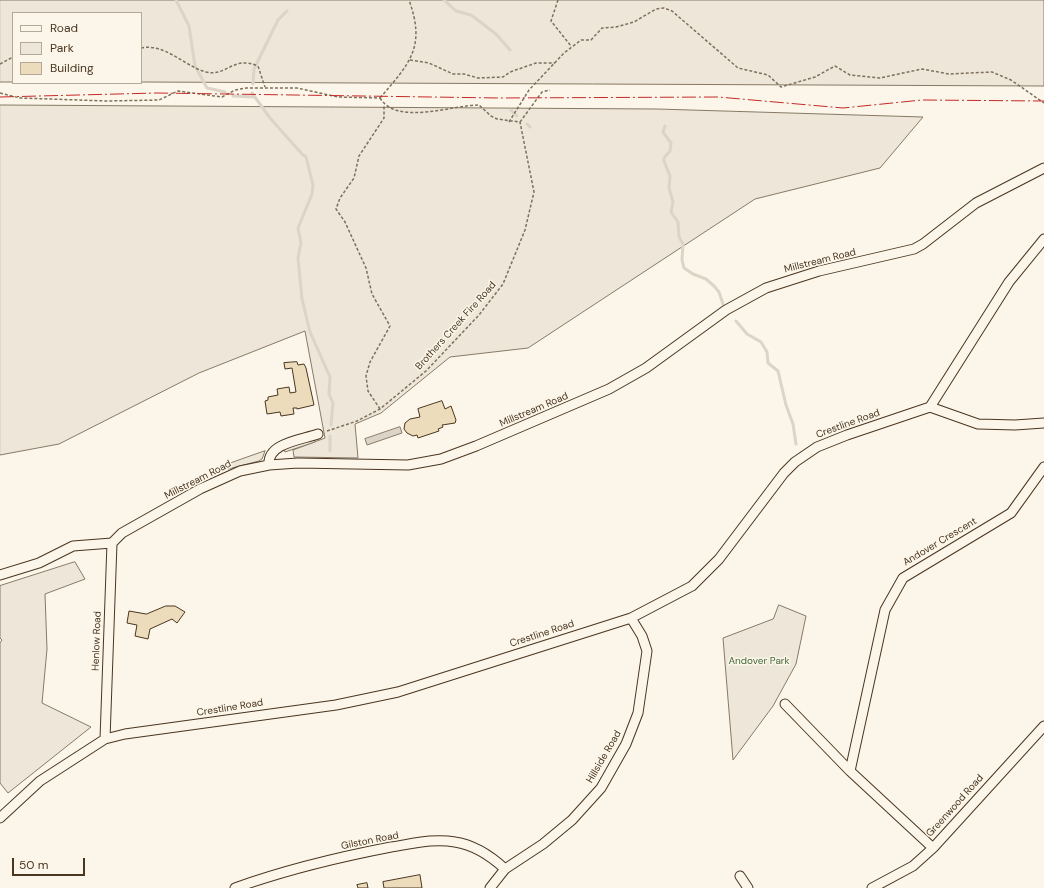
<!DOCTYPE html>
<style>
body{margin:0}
#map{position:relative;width:1044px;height:888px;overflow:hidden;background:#fbf6e9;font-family:"DM Sans",sans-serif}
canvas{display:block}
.legend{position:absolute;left:12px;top:12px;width:130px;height:72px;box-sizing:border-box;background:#fbf6e9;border:1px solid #b4a999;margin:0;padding:5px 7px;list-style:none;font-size:12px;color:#4a3520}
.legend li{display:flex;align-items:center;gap:8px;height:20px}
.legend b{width:20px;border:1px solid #b4a999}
.scale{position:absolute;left:12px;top:858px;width:73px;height:18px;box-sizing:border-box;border:2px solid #4a3520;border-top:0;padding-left:5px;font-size:12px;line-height:14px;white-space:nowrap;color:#4a3520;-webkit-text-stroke:3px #fbf6e9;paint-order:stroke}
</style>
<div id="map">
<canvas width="1044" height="888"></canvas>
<ul class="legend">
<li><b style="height:5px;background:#fbf6e9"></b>Road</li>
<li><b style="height:11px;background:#ede6d9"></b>Park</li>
<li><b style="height:11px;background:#ecdcbc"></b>Building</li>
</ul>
<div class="scale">50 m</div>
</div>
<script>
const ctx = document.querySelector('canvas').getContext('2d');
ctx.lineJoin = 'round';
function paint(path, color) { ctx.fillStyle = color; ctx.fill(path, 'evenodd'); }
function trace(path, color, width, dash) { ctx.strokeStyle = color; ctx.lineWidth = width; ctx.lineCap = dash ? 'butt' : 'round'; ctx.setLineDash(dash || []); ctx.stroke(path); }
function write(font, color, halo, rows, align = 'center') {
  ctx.font = font + ' "DM Sans",sans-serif'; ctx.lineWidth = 3; ctx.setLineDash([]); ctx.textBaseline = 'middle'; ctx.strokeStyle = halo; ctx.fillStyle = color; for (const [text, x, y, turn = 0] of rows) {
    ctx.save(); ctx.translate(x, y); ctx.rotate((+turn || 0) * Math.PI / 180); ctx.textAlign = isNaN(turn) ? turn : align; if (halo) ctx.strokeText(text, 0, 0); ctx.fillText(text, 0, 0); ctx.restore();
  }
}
const green = new Path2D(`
 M0 0H1044V86L141 82V13H13V82H0Z
 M0 105 657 109 923 117 880 168 755 199 528 348 450 357 381 413 355 424 358 458 294 457 293 450 325 438 305 331 199 373 59 444 0 455Z
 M75 562 85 579 45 594 47 649 42 703 91 727 8 793 0 783V643L2 640 0 638V586Z
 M779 605 806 616 796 664 773 706 733 760 723 638 773 619Z`);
const parking = new Path2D(`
 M314 438 315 442 285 452 284 450Z
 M265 451 262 459 259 461 228 469 231 463Z`);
const water = new Path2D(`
 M400 427 402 433 367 445 365 439Z`);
const stream = new Path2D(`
 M176 0 189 26 195 66 207 88 225 92
 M444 0 456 11 471 15 479 21 496 34 510 50
 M253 84 254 69 278 20 287 11
 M252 93 270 118 302 154 306 157 313 185 312 194 298 228 301 243 298 258 302 299 310 332 330 377 329 394 333 403 331 425
 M233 96 254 97
 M511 110 517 116
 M527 124 530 127
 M665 126 663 132 671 143 670 151 664 158V161L670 176 669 188 673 202 671 212 678 222 679 237 683 244 682 260 684 268 693 274 706 279 714 286 719 292 723 304
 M736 321 747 334 761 342 767 352 768 363 778 371 786 405 793 424 796 444
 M330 451V436`);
const building = new Path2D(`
 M297 362 298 365 304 364 306 368 314 405 297 409V408H293L294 414 281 416 280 412 267 414 265 401 268 400V397L278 395 277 389 289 387 290 393 296 392 292 368 285 369 284 363Z
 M442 401 445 409 451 406 456 420 455 423 442 425 443 427 438 429 439 431 418 438 417 435 413 436 407 433 404 429 405 423 410 419 420 417 418 409Z
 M166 606H175L185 612 177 623 172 619 150 629 148 639 135 636 137 625 127 623 129 611 146 614Z
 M420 875 422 888H384L383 882Z
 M367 883 368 888H358L357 885Z`);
const path = new Path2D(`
 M558 0 551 21 571 46
 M141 48C165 43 184 66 206 72 227 77 233 55 258 66L265 87
 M410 60 429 63 453 74H464L478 78 503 77 510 72 536 63H555
 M0 64 13 57
 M0 93 20 98 107 101 159 100 178 91 222 97 235 90 246 88H297L338 97 380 98
 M380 98C397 126 452 105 479 105L491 116 497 119 520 122
 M380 98C410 63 426 47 409 0
 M509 122 529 90 564 53 581 40H591L602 28 616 27 634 22 656 9 664 8 672 11 738 68 768 75 781 87 815 77 835 66 850 75 880 78 922 69 949 74 992 72 1011 80 1044 103
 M520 122 542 92 550 90
 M380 409 368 391 366 376 370 362 390 326 372 294 366 268 345 222 336 209 340 198 354 178 359 156 384 118V105
 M327 431 357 421 380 409 426 371 479 315 503 284 525 230 534 192 520 122`);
const minor = new Path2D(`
 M930 407 1009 282 1044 239
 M269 465C267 443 301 440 318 434
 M0 575 39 563 73 546 112 543 122 533 200 489 240 471 269 465 298 463 408 465 441 459 476 446 609 389 646 368 726 310 766 288 819 271 914 249 923 244 976 203 1044 168
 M785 704 850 771
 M105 739 112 543
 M0 818 40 781 105 739 125 734 336 705 398 692 631 618 692 586 719 559 784 473 795 462 817 447 847 435 930 407 978 424 1015 425 1044 423
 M933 848 850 771 885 610 903 578 1011 513 1044 467
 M740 876 748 888
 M235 888C285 870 339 857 391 847 412 844 433 838 455 842 474 845 491 856 505 869
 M490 888 505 869 543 844 572 820 601 788 626 744 638 713 647 651 642 636 631 618
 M872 888 913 866 933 848 1044 726`);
const power = new Path2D(`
 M0 97 157 93 499 98 718 97 843 108 922 100 1044 101`);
const streetNames = [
 ["Millstream Road",820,261,-14],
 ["Brothers Creek Fire Road",456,326,-48],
 ["Millstream Road",534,410,-23],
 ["Crestline Road",848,424,-20],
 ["Millstream Road",198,480,-27],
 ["Andover Crescent",940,542,-31],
 ["Crestline Road",542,634,-18],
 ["Henlow Road",97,641,-88],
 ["Crestline Road",230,708,-9],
 ["Hillside Road",604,757,-60],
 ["Greenwood Road",955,806,-48],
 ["Gilston Road",370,841,-11]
];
const parkNames = [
 ["Andover Park",759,661]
];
paint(green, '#ede6d9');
trace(green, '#887966', 1);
paint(parking, '#ede7d9');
trace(parking, '#887966', 1);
paint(water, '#dcd4c6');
trace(water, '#887966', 1);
trace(stream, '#dcd4c6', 3);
paint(building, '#ecdcbc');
trace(building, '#4a3520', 1);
trace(minor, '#4a3520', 11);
trace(path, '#7f6f5c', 1.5, [3, 2]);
trace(minor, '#fbf6e9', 9);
trace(power, '#c62828', 1, [14, 3, 2, 3]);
write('10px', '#4a3520', '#fbf6e9', streetNames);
write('10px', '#436837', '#fbf6e9', parkNames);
</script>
